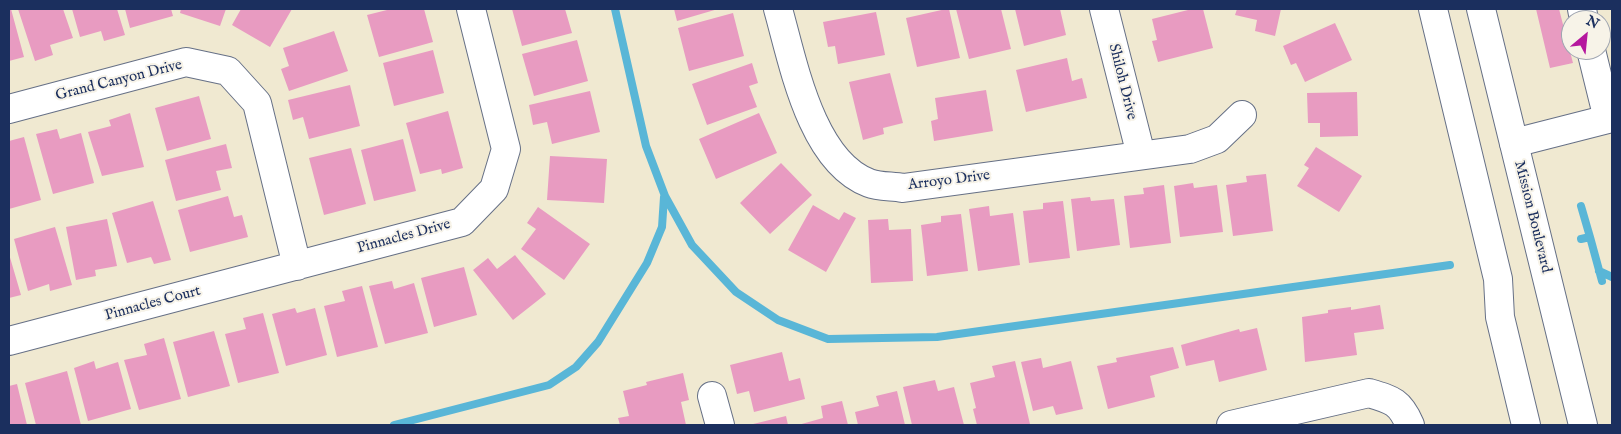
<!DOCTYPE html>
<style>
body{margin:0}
#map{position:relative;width:1621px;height:434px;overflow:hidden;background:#f0e9d1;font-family:"IM FELL English",serif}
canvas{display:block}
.frame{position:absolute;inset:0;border:10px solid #1b2f5e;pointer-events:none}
.north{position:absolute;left:1561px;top:10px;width:50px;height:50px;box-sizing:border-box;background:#f7f3e8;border:1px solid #9fa5b1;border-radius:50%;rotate:28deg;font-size:14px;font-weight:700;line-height:20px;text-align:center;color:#1b2f5e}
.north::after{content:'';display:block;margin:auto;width:18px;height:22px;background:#b5179e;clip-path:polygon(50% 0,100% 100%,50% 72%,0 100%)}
</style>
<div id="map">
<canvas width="1621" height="434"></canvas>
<div class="frame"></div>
<div class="north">N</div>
</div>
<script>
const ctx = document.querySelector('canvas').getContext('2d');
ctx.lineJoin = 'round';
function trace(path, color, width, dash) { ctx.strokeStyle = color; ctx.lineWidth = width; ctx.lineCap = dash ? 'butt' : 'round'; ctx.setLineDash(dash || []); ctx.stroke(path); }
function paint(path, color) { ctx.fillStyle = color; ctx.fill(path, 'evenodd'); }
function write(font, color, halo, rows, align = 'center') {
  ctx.font = font + ' "IM FELL English",serif'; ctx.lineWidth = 4; ctx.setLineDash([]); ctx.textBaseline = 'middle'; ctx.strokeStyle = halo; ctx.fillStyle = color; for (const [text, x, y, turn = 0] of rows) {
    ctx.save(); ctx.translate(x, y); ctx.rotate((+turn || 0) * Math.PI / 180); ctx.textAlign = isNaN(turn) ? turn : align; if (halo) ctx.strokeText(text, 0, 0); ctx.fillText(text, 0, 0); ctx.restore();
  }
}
const stream = new Path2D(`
 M615 9 646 146 665 196 692 245 736 292 778 320 828 339 937 337 1450 265
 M1581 206 1590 237
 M1581 239 1590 237 1602 281
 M1599 271 1612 277
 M394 425 549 385 576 367 598 342 647 263 662 227 664 197`);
const building = new Path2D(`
 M9 9H11L24 57 9 61Z
 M18 9H63L73 38 50 45 53 55 35 61Z
 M72 9H117L125 35 104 41 101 31 80 37Z
 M125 9H171L173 16 130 28Z
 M181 9H226L220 26 180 13Z
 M241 9H292L270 47 232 25Z
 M391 9H424L433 42 379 57 367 15Z
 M512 9H565L572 33 522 46Z
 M674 9H718L677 21Z
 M946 9H949L960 58 917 67 906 18Z
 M956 9H1001L1011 49 969 59Z
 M1015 9H1060L1066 35 1024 46Z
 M1192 9H1203L1213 48 1158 62 1152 41 1157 40 1152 19Z
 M1237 9H1281L1275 36 1255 31 1257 20 1235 15Z
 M1536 9H1559L1573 63 1550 68Z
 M876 12 885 55 838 64 835 46 828 47 823 22Z
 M733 13 744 56 689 71 678 28Z
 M1335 23 1352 60 1305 82 1296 63 1291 65 1283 46Z
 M334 31 348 71 289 91 281 69 289 66 283 48Z
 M577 40 588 81 534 96 522 54Z
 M433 50 444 93 394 106 383 63Z
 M1067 58 1072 81 1082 78 1087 98 1026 112 1016 70Z
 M752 63 758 83 749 86 757 107 707 125 692 84Z
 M890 73 903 123 883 128 884 134 863 140 849 82Z
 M350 85 360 126 309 139 303 117 293 120 288 100Z
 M986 90 993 131 934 141 931 121 938 119 935 98Z
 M590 91 600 132 552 144 547 122 533 125 529 105Z
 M1357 92 1358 136 1320 137V123H1308L1307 93Z
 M199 96 211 139 167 151 155 108Z
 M448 111 463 168 442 174 441 169 420 174 406 123Z
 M130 113 144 167 102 176 88 132 111 126 109 120Z
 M759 113 777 153 716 179 699 139Z
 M57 129 60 139 81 133 94 183 53 194 36 134Z
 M24 137 41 200 9 209V141Z
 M403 139 416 191 374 201 361 150Z
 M226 144 232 168 216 171 221 190 176 201 165 160Z
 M1316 147 1362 176 1339 212 1297 186 1309 168 1304 165Z
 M351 148 366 204 324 215 309 158Z
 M550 156 607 159 604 203 547 200Z
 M781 163 812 195 770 234 740 203Z
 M1266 174 1273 231 1233 236 1226 185 1247 182 1246 176Z
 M1193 183 1194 188 1217 185 1223 232 1180 237 1174 186Z
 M1164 185 1171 243 1130 248 1124 196 1144 194 1143 188Z
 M228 196 234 217 242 215 248 237 190 252 178 210Z
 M1090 197 1091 201 1114 199 1120 245 1077 251 1071 199Z
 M153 201 171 260 154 264 151 257 127 263 112 213Z
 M1063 201 1070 258 1029 263 1023 211 1043 209V203Z
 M813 205 839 220 844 212 856 218 826 272 788 250Z
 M989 206 990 216 1013 213 1020 265 978 271 969 209Z
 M538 207 590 244 564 280 521 249 536 229 527 223Z
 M961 214 968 271 927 276 921 225 941 222V216Z
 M107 219 117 266 95 270 96 276 76 280 66 227Z
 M888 219 889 230 911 229 913 281 871 283 868 220Z
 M55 227 72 285 50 291 49 284 28 291 14 239Z
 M9 254 21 295 9 298Z
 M515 255 546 294 513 320 473 270 488 258 497 269Z
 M464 267 477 315 434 327 421 278Z
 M392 281 394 289 414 283 428 333 385 344 369 286Z
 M362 286 378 347 337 357 324 306 345 301 342 291Z
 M1380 305 1384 329 1354 333 1357 355 1305 362 1302 317 1328 313V310L1351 307V310Z
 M295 308 297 313 315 308 327 355 286 366 272 314Z
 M263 313 279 373 238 383 225 334 246 329 243 318Z
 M1257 328 1267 370 1219 382 1214 360 1186 366 1181 345 1239 329 1240 332Z
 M214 331 230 386 188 397 173 342Z
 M164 338 181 399 139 410 124 360 147 355 144 344Z
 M1173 347 1179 368 1150 376 1155 397 1108 409 1097 366 1117 362 1116 358Z
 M782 352 789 381 800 378 805 399 754 412 749 391 737 394 730 365Z
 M1041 358 1043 368 1071 361 1083 409 1056 415 1053 406 1033 411 1021 362Z
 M94 361 96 369 118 362 131 409 88 421 74 368Z
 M1015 361 1030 424 977 425 973 409 976 408 970 383 995 377 992 366Z
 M67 371 81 425H36L25 383Z
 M683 373 689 400 681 402 686 425H620L618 418 629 416 623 391 647 385 646 382Z
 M935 380 938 391 954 387 964 425H912L903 387Z
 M17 384 27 425H9V386Z
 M897 391 905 425H858L855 412 879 406 876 396Z
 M842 401 848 425H798L823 418 821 406Z
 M786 416 788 425H749Z`);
const minor = new Path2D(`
 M778 9C793 62 811 161 869 183 879 187 893 186 903 188L1190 149 1217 139 1242 115
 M1104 9 1141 155
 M1582 9 1584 20
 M1591 50 1608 119
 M9 109 186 62 228 71 257 103 297 266
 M1514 143 1612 118
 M9 341 462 222 494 189 506 149 471 9
 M712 396 720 425
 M1231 425 1369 393C1393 400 1400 402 1410 425`);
const major = new Path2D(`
 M1433 9 1498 279 1500 317 1526 425
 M1481 9 1583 425`);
const streetNames = [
 ["Grand Canyon Drive",119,81,-14],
 ["Shiloh Drive",1122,82,76],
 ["Arroyo Drive",949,181,-7],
 ["Mission Boulevard",1532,217,76],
 ["Pinnacles Drive",404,237,-15],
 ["Pinnacles Court",153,304,-15]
];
trace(stream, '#59b6d7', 8);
paint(building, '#e89bc1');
trace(minor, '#667086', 30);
trace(major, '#667086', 30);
trace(minor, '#fff', 28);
trace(major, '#fff', 28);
write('15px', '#1b2f5e', '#f7f3e8', streetNames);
</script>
